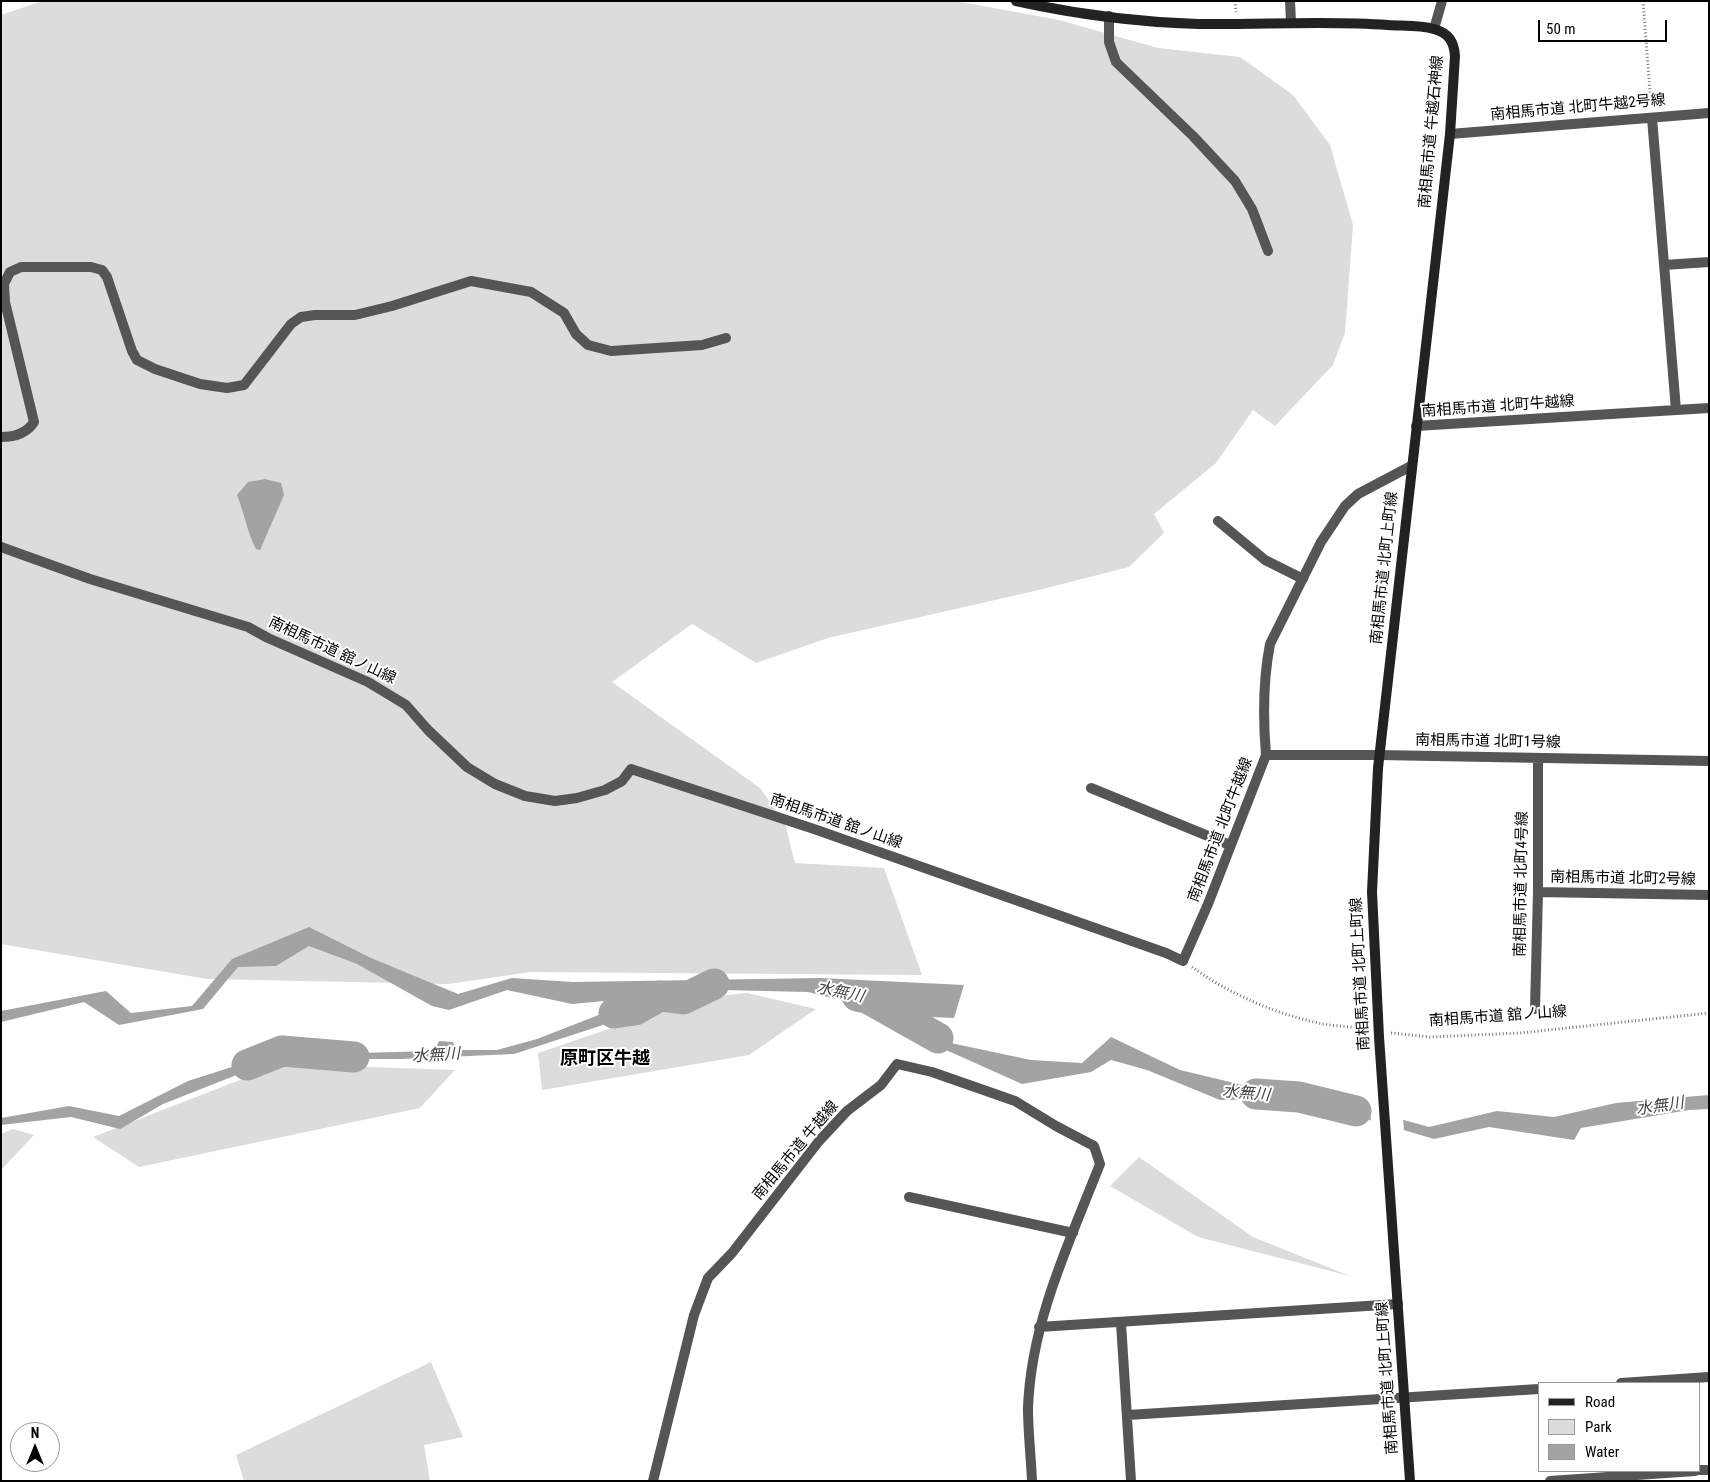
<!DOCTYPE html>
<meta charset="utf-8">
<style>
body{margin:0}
#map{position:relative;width:1710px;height:1482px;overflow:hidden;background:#fff;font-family:"Roboto Condensed",sans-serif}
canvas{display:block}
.frame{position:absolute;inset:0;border:2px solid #000;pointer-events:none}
.legend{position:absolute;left:1538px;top:1382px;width:162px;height:90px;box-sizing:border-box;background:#fff;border:1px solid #999;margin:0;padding:6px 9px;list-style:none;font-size:15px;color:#000}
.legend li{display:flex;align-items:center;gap:10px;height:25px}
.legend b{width:25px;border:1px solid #999}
.north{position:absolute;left:10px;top:1422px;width:50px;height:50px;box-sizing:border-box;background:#fff;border:1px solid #999;border-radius:50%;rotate:0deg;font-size:14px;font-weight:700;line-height:20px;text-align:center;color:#000}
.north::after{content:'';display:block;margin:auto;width:18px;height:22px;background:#000;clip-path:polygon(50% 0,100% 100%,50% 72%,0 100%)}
.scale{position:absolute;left:1538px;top:20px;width:129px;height:22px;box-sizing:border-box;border:2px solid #000;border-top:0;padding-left:6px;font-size:15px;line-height:18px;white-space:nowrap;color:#000;-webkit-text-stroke:4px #fff;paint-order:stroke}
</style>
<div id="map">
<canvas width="1710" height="1482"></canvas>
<div class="frame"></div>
<ul class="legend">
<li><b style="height:6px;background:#222"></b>Road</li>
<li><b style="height:14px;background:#dcdcdc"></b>Park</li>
<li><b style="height:14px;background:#a3a3a3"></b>Water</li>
</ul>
<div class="north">N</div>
<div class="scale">50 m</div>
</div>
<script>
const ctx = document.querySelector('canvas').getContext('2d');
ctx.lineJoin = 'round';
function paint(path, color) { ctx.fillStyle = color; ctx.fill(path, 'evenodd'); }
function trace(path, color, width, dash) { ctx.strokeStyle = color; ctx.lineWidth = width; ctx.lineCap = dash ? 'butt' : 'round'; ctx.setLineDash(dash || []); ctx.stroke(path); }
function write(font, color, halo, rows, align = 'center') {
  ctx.font = font + ' "Roboto Condensed","Noto Sans JP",sans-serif'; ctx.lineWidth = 4; ctx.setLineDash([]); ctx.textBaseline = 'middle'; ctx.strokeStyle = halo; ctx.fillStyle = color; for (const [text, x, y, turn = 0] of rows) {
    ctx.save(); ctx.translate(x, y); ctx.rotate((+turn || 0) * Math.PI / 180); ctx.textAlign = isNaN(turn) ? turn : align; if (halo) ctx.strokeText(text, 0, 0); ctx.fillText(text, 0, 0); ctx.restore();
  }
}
const green = new Path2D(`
 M42 1H956L1059 20 1158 48 1240 57 1293 95 1330 145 1353 225 1345 333 1333 365 1275 426 1253 410 1216 463 1154 514 1164 533 1129 567 1039 590 828 638 756 663 692 624 612 682 760 788 785 823 795 863 884 868 922 975 531 972 448 984 207 979 1 944V15Z
 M747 993 816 1009 749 1055 542 1090 538 1053 700 998Z
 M281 1064 455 1070 420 1108 139 1167 93 1137Z
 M13 1129 34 1135 1 1170V1134Z
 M1139 1157 1253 1237 1350 1276 1198 1237 1110 1186Z
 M431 1362 463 1437 424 1445 430 1481H244L236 1455Z`);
const water = new Path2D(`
 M265 479 281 483 284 495 260 550 256 549C247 532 244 512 237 495L248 482Z
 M309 927 371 958 458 994 512 978 573 982 820 978 964 985 954 1018 908 1016 946 1042 1031 1060 1082 1063 1111 1037 1180 1070 1255 1088 1318 1096 1429 1127 1497 1111 1554 1117 1616 1103 1709 1095V1109L1689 1110 1581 1128 1574 1140 1489 1127 1434 1139 1312 1103 1317 1096 1277 1099 1220 1100 1147 1070 1111 1060 1091 1072 1022 1084 917 1037 900 1015 808 992 721 990 707 991 514 1054 401 1059H277L163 1104 120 1129 71 1117 1 1125V1118L69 1106 119 1116 188 1081 282 1051 319 1054 434 1051 439 1041 453 1042 456 1050H497L537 1039 632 1002 653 1000 658 1002 691 993 572 1004 507 990 449 1010 432 1006 357 964 309 946 276 966 238 967 203 1009 119 1025 84 1002 1 1022V1011L106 991 131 1013 192 1006 232 959Z`);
const pier = new Path2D(`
 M1370 1108 1403 1117 1404 1132 1371 1123Z`);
const river = new Path2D(`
 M857 996 867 998 938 1038
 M614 1013 635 1010 660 996 683 999 714 984
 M247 1065 282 1051 354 1057
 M1256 1094 1299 1097 1356 1111`);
const path = new Path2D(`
 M1235 1 1236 12
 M1643 1 1651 105
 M1192 967C1231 995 1276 1014 1323 1024 1337 1026 1351 1027 1365 1028
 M1391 1033 1430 1037 1520 1033 1709 1013`);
const street = new Path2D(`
 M1290 1 1291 22
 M1109 16V42L1116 62 1193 136 1235 181 1252 209 1268 251
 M1434 29 1442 1
 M1652 118 1676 410
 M1450 134 1709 113
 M1664 265 1709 262
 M1416 426 1709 408
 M1 437C14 437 27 433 34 422L5 302 4 284 10 272 21 267H91L102 270 107 277 132 351 137 360 155 369 200 384 227 388 244 385 291 324 301 317 315 315H355L392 306 471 281 531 292 564 313 576 334 588 345 611 351 702 345 726 338
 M1218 521 1265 560 1303 579
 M1 547 90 579 248 627 268 638 368 682 406 705 428 730 467 767 495 784 525 796 555 801 577 798 605 790 622 781 631 769 814 829 1166 953 1183 961 1208 904 1266 755C1263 719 1263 680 1270 644L1321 542 1345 506 1358 494 1411 466
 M1266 755H1379L1709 761
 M1091 788 1230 845
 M1538 892 1709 895
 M1535 1009 1538 892V758
 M909 1197 1073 1233
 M1121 1323 1131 1481
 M1039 1327 1398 1304
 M1621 1383 1709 1377
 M1128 1415 1539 1389
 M1699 1470H1709
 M653 1481 694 1315 708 1278 732 1253 819 1141 847 1111 881 1085 897 1064 932 1072 1015 1101 1056 1126 1094 1146 1100 1164C1069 1243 1031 1322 1028 1408 1028 1432 1031 1457 1032 1481
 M1550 1481 1695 1471`);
const secondary = new Path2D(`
 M1016 1C1075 14 1137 22 1198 24 1261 25 1325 20 1388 25 1403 26 1420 25 1434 29 1449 33 1454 42 1455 56L1450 134 1378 768 1372 892 1379 1037 1410 1481`);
const streetNames = [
 ["南相馬市道 北町牛越2号線",1578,108,-5],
 ["南相馬市道 牛越石神線",1432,132,-85],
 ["南相馬市道 北町牛越線",1498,407,-4],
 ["南相馬市道 北町上町線",1385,568,-84],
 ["南相馬市道 舘ノ山線",332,651,25],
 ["南相馬市道 北町1号線",1488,742,1],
 ["南相馬市道 舘ノ山線",836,822,19],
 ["南相馬市道 北町牛越線",1221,830,-69],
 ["南相馬市道 北町2号線",1623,879,1],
 ["南相馬市道 北町4号線",1522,884,-89],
 ["南相馬市道 北町上町線",1361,974,-93],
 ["南相馬市道 舘ノ山線",1498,1017,-4],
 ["南相馬市道 牛越線",796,1151,-50],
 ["南相馬市道 北町上町線",1388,1378,-94]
];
const waterNames = [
 ["水無川",840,993,12],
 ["水無川",436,1056,-3],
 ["水無川",1246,1094,5],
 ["水無川",1660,1107,-8]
];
const quarterNames = [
 ["原町区牛越",605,1059]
];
paint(green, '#dcdcdc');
paint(water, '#a3a3a3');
paint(pier, '#fff');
trace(river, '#a3a3a3', 31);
trace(path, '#777', 3, [1, 2.5]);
trace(street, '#555', 10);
trace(secondary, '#222', 10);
write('15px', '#000', '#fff', streetNames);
write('italic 16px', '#444', '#fff', waterNames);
write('bold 18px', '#000', '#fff', quarterNames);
</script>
